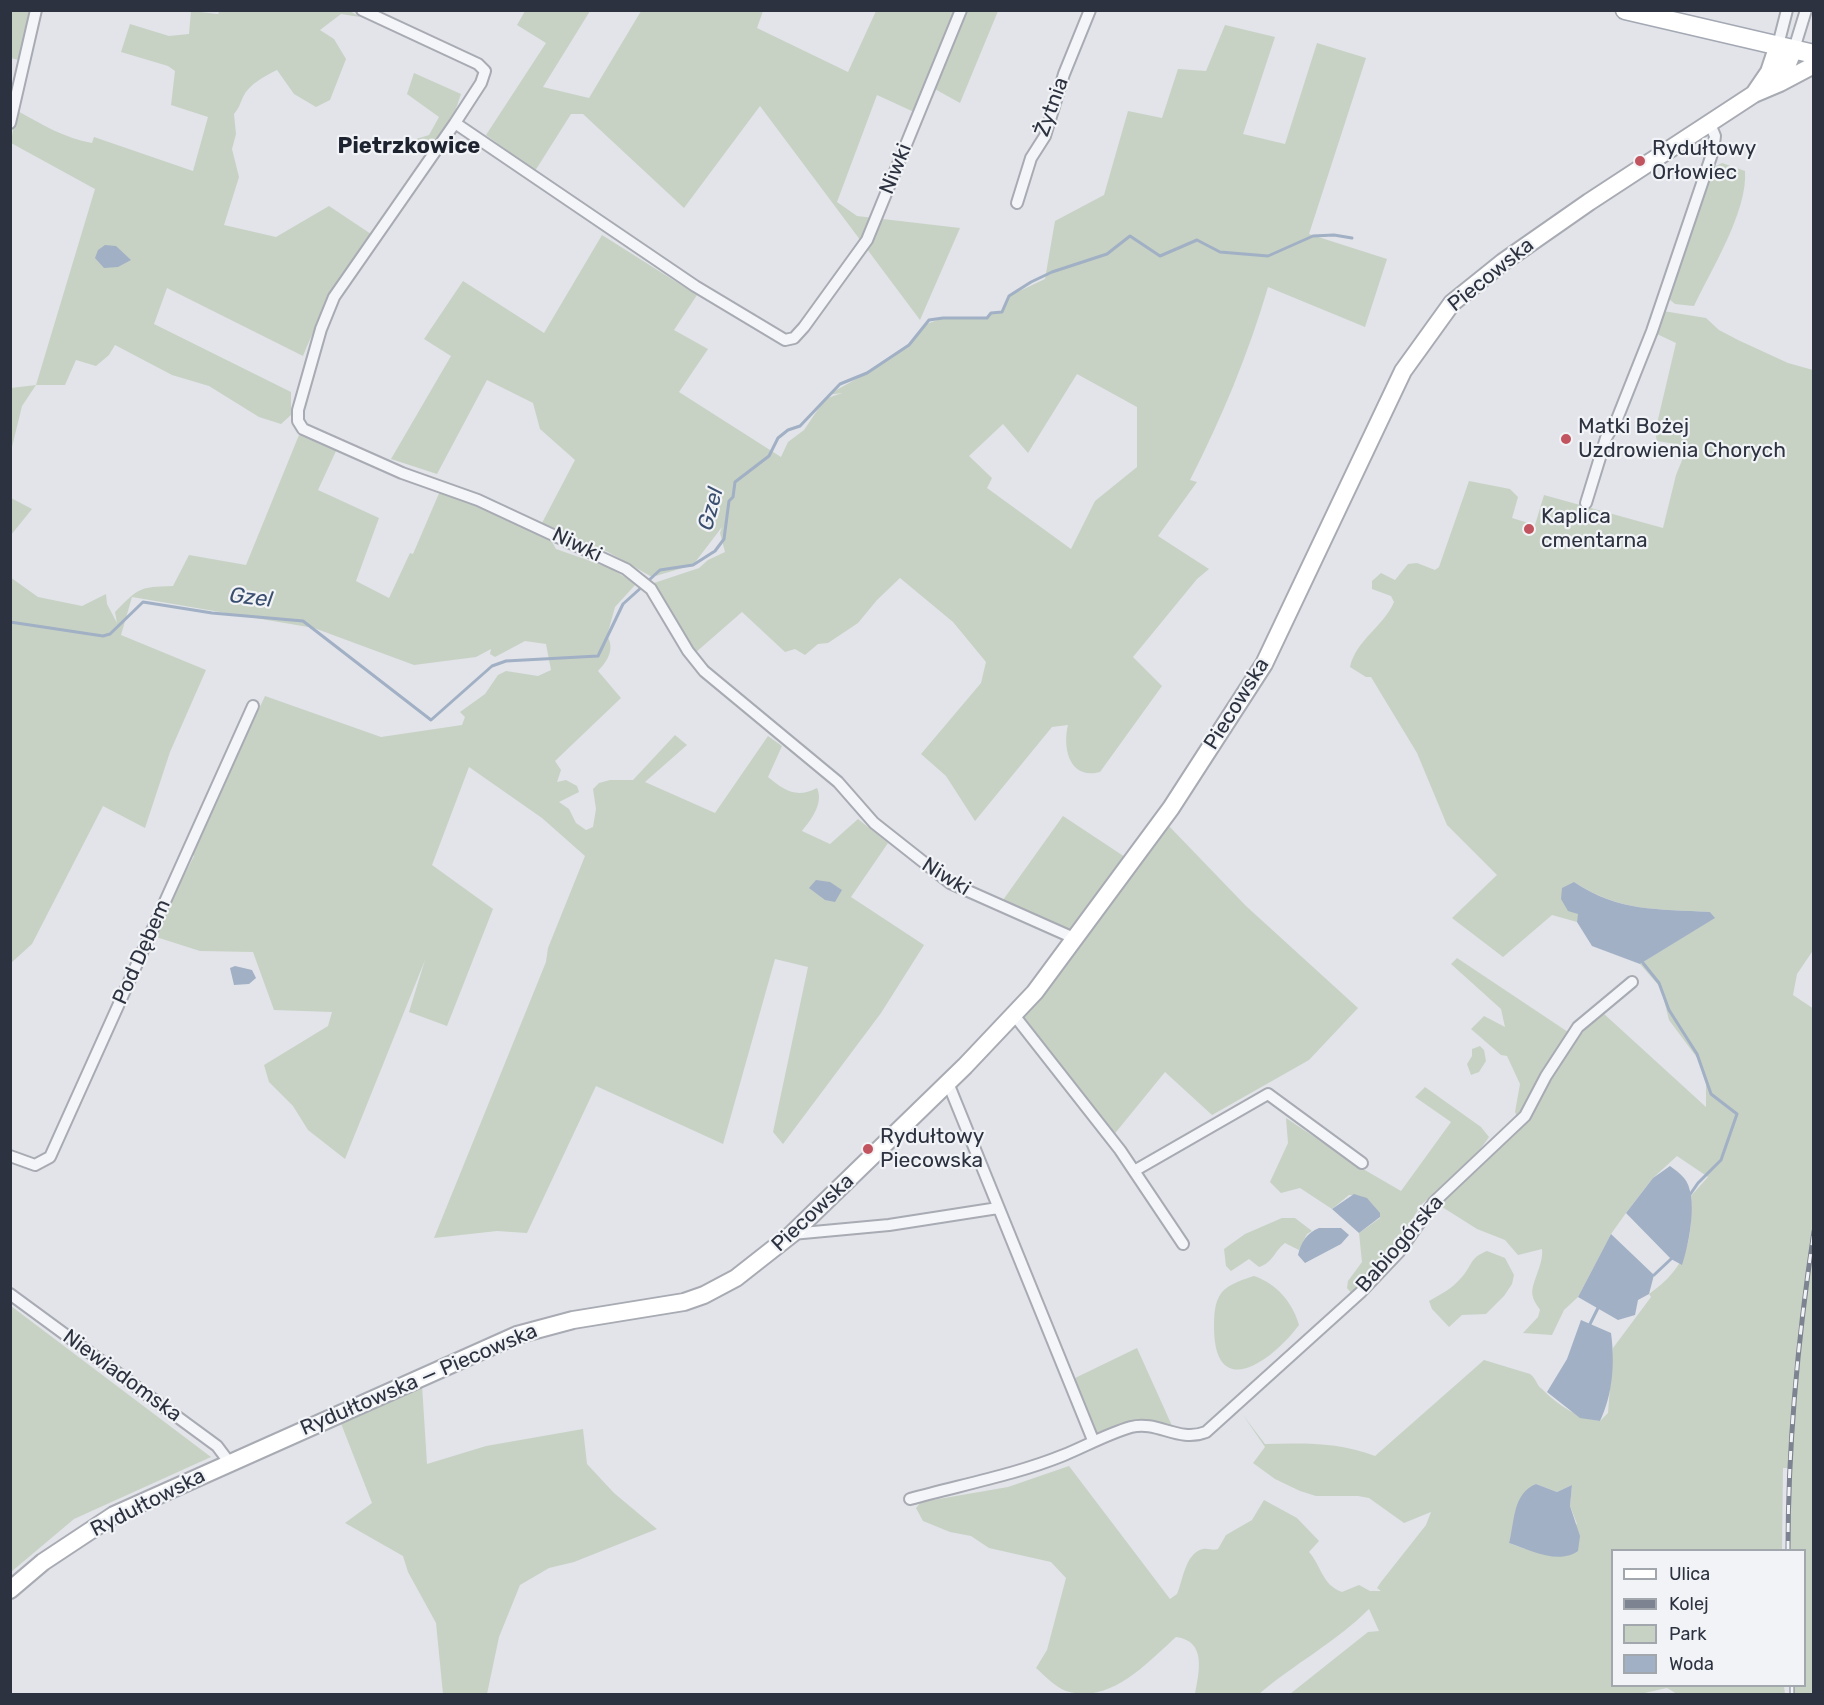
<!DOCTYPE html>
<meta charset="utf-8">
<style>
body{margin:0}
#map{position:relative;width:1824px;height:1705px;overflow:hidden;background:#e2e4e9;font-family:Rubik,sans-serif}
canvas{display:block}
.frame{position:absolute;inset:0;border:12px solid #2c323f;pointer-events:none}
.legend{position:absolute;left:1611px;top:1549px;width:195px;height:138px;box-sizing:border-box;background:#f1f3f6;border:2px solid #a2a6ad;margin:0;padding:8px 10px;list-style:none;font-size:18px;color:#2c323f}
.legend li{display:flex;align-items:center;gap:12px;height:30px}
.legend b{width:30px;border:2px solid #a2a6ad}
</style>
<div id="map">
<canvas width="1824" height="1705"></canvas>
<div class="frame"></div>
<ul class="legend">
<li><b style="height:8px;background:#fff"></b>Ulica</li>
<li><b style="height:8px;background:#7d8391"></b>Kolej</li>
<li><b style="height:16px;background:#c7d2c4"></b>Park</li>
<li><b style="height:16px;background:#a1b0c5"></b>Woda</li>
</ul>
</div>
<script>
const ctx = document.querySelector('canvas').getContext('2d');
ctx.lineJoin = 'round';
function paint(path, color) { ctx.fillStyle = color; ctx.fill(path, 'evenodd'); }
function trace(path, color, width, dash) { ctx.strokeStyle = color; ctx.lineWidth = width; ctx.lineCap = dash ? 'butt' : 'round'; ctx.setLineDash(dash || []); ctx.stroke(path); }
function write(font, color, halo, rows, align = 'center') {
  ctx.font = font + ' Rubik,sans-serif'; ctx.lineWidth = 4.5; ctx.setLineDash([]); ctx.textBaseline = 'middle'; ctx.strokeStyle = halo; ctx.fillStyle = color; for (const [text, x, y, turn = 0] of rows) {
    ctx.save(); ctx.translate(x, y); ctx.rotate((+turn || 0) * Math.PI / 180); ctx.textAlign = isNaN(turn) ? turn : align; if (halo) ctx.strokeText(text, 0, 0); ctx.fillText(text, 0, 0); ctx.restore();
  }
}
const green = new Path2D(`
 M220 10H348L360 17 341 14 320 30 334 39 346 59 330 100 316 107 294 94 277 70C265 76 249 84 243 97 240 104 239 108 234 114L236 134 232 149 239 177 224 225 276 237 329 206 371 234C340 275 323 308 303 356L167 288 154 324 291 392V415L281 424 259 417 209 386 172 375 115 345 109 355 96 366 76 360 65 385H36L22 406 11 451V388L36 385 95 189 11 143 16 110C41 124 64 138 92 143L94 137 193 171 208 117 171 105 175 71 168 66 121 52 130 24 169 36 189 34 191 11 218 14Z
 M11 11H31L22 61 11 58Z
 M525 11H590L543 87 589 98 641 11H763L757 28 848 72 876 11H998L960 103 933 88 914 112 877 95 837 202 857 216 960 228 920 320 760 106 684 208 583 114H571L535 171 486 135 546 43 517 25Z
 M1225 25 1275 37 1243 134 1285 144 1317 43 1366 58 1309 234 1387 259 1365 327 1268 287C1248 355 1222 417 1190 480L1197 482 1158 536 1209 569 1197 579 1133 657 1162 686 1100 772C1070 780 1062 749 1068 725L1052 727 975 821 946 776 921 754 981 683 986 662 953 622 900 578 877 600 858 623 828 643 818 644 805 655 795 649 785 652 742 612 695 653 654 583 699 568 708 560 725 552 720 533 722 527 693 565 652 577 608 552 542 523 575 460 540 429 533 403 487 380 437 474 391 459 451 356 424 339 463 281 544 333 602 235 697 295 674 330 708 349 679 392 781 457 788 442 804 430 825 399 842 393 828 395C856 378 909 354 924 325L943 318H987L991 313 1002 312 1009 296 1045 279 1055 221 1104 195 1128 111 1162 118 1178 69 1206 71ZM1077 374 1137 407V467L1095 501 1071 549 987 488 992 478 969 456 1003 424 1028 453Z
 M414 73 461 94C453 118 443 149 416 155V139L429 135 439 117 407 94Z
 M1722 163 1745 171C1748 211 1711 270 1694 306L1675 304 1669 299 1674 280 1714 167Z
 M1663 311 1706 318 1719 330 1738 340 1788 363 1813 370 1814 949 1797 974 1793 995 1814 1009 1813 1694H1792V1686H1804V1550H1790L1789 1468H1783L1782 1550H1612V1686H1784L1785 1694H1677L1667 1688 1640 1694H1290L1368 1632 1379 1631 1369 1609C1336 1642 1294 1664 1259 1694H1195C1199 1672 1207 1641 1176 1637 1147 1663 1110 1705 1066 1691 1055 1687 1045 1676 1036 1668L1047 1650 1066 1578 1051 1562 989 1548 971 1536 950 1532 923 1521 916 1508 921 1502 1008 1487 1069 1466 1170 1599 1177 1594C1183 1581 1185 1553 1203 1549 1209 1548 1212 1551 1218 1549L1226 1535 1252 1520 1264 1500 1297 1518 1319 1541 1309 1552C1321 1565 1322 1585 1342 1592L1359 1585 1370 1591H1381L1377 1588 1381 1582 1426 1525 1431 1512 1404 1523 1369 1498 1358 1496H1316L1300 1491 1275 1479 1253 1463 1265 1447 1243 1415 1265 1444C1303 1443 1339 1442 1375 1456L1484 1360 1530 1374C1537 1379 1536 1385 1542 1389 1559 1406 1577 1418 1600 1421L1608 1413 1613 1348 1651 1297 1649 1294C1686 1268 1694 1241 1690 1197L1708 1177 1677 1156 1653 1178 1626 1213 1611 1234 1578 1297 1564 1310 1552 1335 1523 1333 1538 1317 1540 1310C1538 1306 1534 1302 1533 1297 1529 1285 1544 1266 1542 1249L1518 1255 1505 1240 1477 1229 1439 1205 1521 1124 1515 1112 1520 1084 1507 1056 1501 1055 1471 1029 1484 1016 1505 1027 1501 1009 1451 964 1457 958 1577 1038 1603 1013 1706 1107V1084L1698 1059 1669 1020 1661 988 1640 964 1714 918 1710 912C1657 909 1620 912 1574 882L1579 914 1577 922 1552 915 1503 957 1452 918 1497 875 1447 825 1417 753 1371 677H1366L1350 667C1356 640 1384 626 1394 602L1391 596 1372 589V581L1381 573 1395 580 1408 564 1417 563 1435 570 1439 567 1469 481 1510 489 1518 497 1512 518 1535 525 1544 495 1663 528 1676 475 1685 453 1676 444 1657 441 1655 432 1676 343 1657 334ZM1536 1484 1557 1492 1572 1485 1570 1506 1577 1524 1525 1549 1509 1543 1513 1528Z
 M299 435 336 451 318 490 379 518 356 581 389 598 410 553 413 554 440 491 496 514 552 542 556 549 610 568 636 584 615 607 607 636C615 648 608 661 598 671L621 698 555 761 561 770 557 782 566 780 577 786 579 792 559 802 569 809 576 823 586 830 593 827 596 809 593 789 599 783 610 780H633L675 735 687 745 645 782 715 813 768 736 782 746 768 777C784 790 796 799 817 788 824 803 811 820 802 831L830 844 858 819 888 843 851 897 924 945 881 1013 783 1144 773 1132 808 967 775 959 723 1144 596 1086 527 1233 497 1231 434 1238 546 962 548 948 585 856 542 818 469 767 432 865 493 909 447 1026 409 1012 425 960 345 1159 308 1130 293 1106 269 1082 264 1065 328 1026 332 1012 274 1010 253 952 200 951 153 936 194 856 191 854 265 696 381 737 462 725 465 717 460 712 485 694 498 675 506 671 538 676 551 670 546 644 525 641 495 657 490 654 491 649 476 657 414 665 314 628 132 597 121 635 206 670 170 752 145 828 103 806 32 944 11 963 10 577 38 597 82 606 106 594 107 604 117 623 115 612C139 588 138 587 173 586L189 555 246 565Z
 M11 498 32 509 11 535Z
 M1063 816 1125 857 1167 824 1246 906 1358 1008 1309 1060 1212 1115 1165 1072 1112 1137 1014 1015 1068 935 1003 900Z
 M1480 1046 1484 1050 1486 1061 1479 1072 1471 1075 1467 1064 1472 1056V1049Z
 M1425 1087 1481 1127 1489 1137 1479 1151 1421 1205 1395 1247 1353 1295 1347 1288 1348 1281 1362 1262 1359 1233 1380 1218C1373 1202 1367 1195 1349 1195L1332 1209 1300 1188 1281 1193 1270 1182 1288 1143 1286 1118 1358 1166 1401 1191 1451 1122 1415 1097Z
 M1282 1218H1295L1312 1231 1307 1234 1299 1250 1285 1243C1275 1250 1273 1263 1259 1267L1249 1259 1231 1271 1226 1266 1224 1249 1245 1234Z
 M1487 1251 1505 1258 1514 1275 1512 1284 1504 1296 1486 1314 1462 1315 1449 1327 1432 1309 1429 1301C1441 1294 1452 1289 1461 1278 1473 1265 1469 1258 1487 1251Z
 M1254 1276C1277 1284 1292 1302 1299 1325 1274 1359 1215 1404 1214 1328 1214 1316 1214 1302 1222 1292 1229 1284 1244 1279 1254 1276Z
 M11 1306 211 1457 74 1519 11 1572Z
 M1137 1348 1173 1428 1136 1421 1095 1433 1073 1379Z
 M422 1385 427 1464 486 1446 583 1429 587 1464 614 1493 657 1529 574 1562 549 1568 520 1585 499 1637 487 1694H443L436 1623 408 1572 403 1556 345 1523 372 1503 340 1421Z`);
const water = new Path2D(`
 M105 245 116 246 131 260 118 267 104 268 95 258 98 250Z
 M816 880 830 882 842 890 835 902 825 900 809 888Z
 M1574 882C1619 912 1658 909 1710 912L1715 918 1640 964 1592 946 1577 922 1578 914 1568 911 1561 899 1562 888Z
 M235 966 252 970 256 978 249 984 234 985 230 968Z
 M1670 1166C1674 1169 1680 1173 1684 1178 1699 1195 1689 1245 1682 1265L1671 1259 1626 1213 1653 1178Z
 M1354 1194 1367 1198 1380 1213V1217L1359 1233 1332 1209Z
 M1319 1228H1341L1349 1235 1341 1244 1305 1263 1298 1255C1301 1242 1307 1233 1319 1228Z
 M1611 1234 1654 1275 1649 1294 1638 1300 1635 1315 1618 1320 1578 1297Z
 M1581 1320 1611 1333C1615 1362 1613 1394 1600 1421L1580 1418 1547 1392 1567 1359Z
 M1536 1484 1557 1492 1572 1485 1570 1506 1580 1536 1578 1551C1558 1565 1530 1550 1509 1543 1515 1522 1512 1494 1536 1484Z`);
const stream = new Path2D(`
 M648 581 660 570 693 565 715 551 724 539 729 501 733 497 735 482 769 456 778 438 788 430 800 426 840 384 867 373 909 345 929 320 943 318H987L991 313 1002 312 1009 296 1031 282 1052 272 1107 254 1130 236 1160 256 1197 240 1220 252 1268 256 1313 236 1334 235 1352 238
 M10 622 103 636 110 634 143 602 212 613 303 621 431 720 492 666 506 661 598 656 623 604 643 586
 M1643 963 1659 983 1669 1010 1697 1054 1711 1094 1737 1114 1721 1160 1698 1183 1689 1196
 M1654 1275 1671 1259
 M1590 1324 1598 1308`);
const street = new Path2D(`
 M362 10 478 64 485 71 481 83 455 123 695 286 785 340 794 338 804 327 867 240 961 10
 M1778 45 1787 10
 M1794 49 1806 10
 M10 123 36 10
 M455 123 334 297 321 329 298 410V421L303 429 402 473 478 500 626 569 651 589 688 651 704 671 838 782 874 823 950 883 1076 939
 M1017 203 1031 158 1045 136 1064 74 1090 10
 M1586 503 1606 438 1617 419 1652 331 1713 151 1715 136 1710 124
 M1014 1015 1120 1150 1183 1244
 M948 1083 1093 1440
 M10 1156 35 1165 50 1157 253 706
 M1134 1171 1268 1094 1362 1163
 M792 1234 889 1225 998 1208
 M10 1294 217 1446 229 1462
 M910 1499C960 1485 1015 1475 1064 1455 1086 1446 1107 1434 1131 1427 1158 1420 1178 1443 1206 1432L1361 1292 1399 1252 1434 1202 1525 1116 1546 1076 1578 1027 1632 982`);
const secondary = new Path2D(`
 M1780 83 1814 65
 M1754 94 1769 72 1778 45
 M10 1590 43 1562 114 1515 517 1335 573 1320 684 1302 704 1295 736 1278 792 1234 965 1066 1035 992 1171 808 1264 664 1403 371 1452 303 1503 262 1589 202 1754 94 1780 83 1794 49`);
const primary = new Path2D(`
 M1625 10 1814 54`);
const rail = new Path2D(`
 M1788 1550C1788 1442 1798 1337 1814 1231
 M1792 1686V1694`);
const markers = [
 [1640,161,6,"#c1545e"],
 [1566,439,6,"#c1545e"],
 [1529,529,6,"#c1545e"],
 [868,1149,6,"#c1545e"]
];
const streetNames = [
 ["Żytnia",1052,107,-70],
 ["Niwki",896,169,-68],
 ["Piecowska",1491,275,-39],
 ["Niwki",577,545,26],
 ["Piecowska",1237,704,-58],
 ["Niwki",946,877,32],
 ["Pod Dębem",142,952,-66],
 ["Piecowska",813,1213,-43],
 ["Babiogórska",1400,1244,-49],
 ["Niewiadomska",122,1376,36],
 ["Rydułtowska — Piecowska",419,1380,-23],
 ["Rydułtowska",148,1503,-27]
];
const poiNames = [
 ["Rydułtowy",1652,149],
 ["Orłowiec",1652,173],
 ["Matki Bożej",1578,427],
 ["Uzdrowienia Chorych",1578,451],
 ["Kaplica",1541,517],
 ["cmentarna",1541,541],
 ["Rydułtowy",880,1137],
 ["Piecowska",880,1161]
];
const neighbourhoodNames = [
 ["Pietrzkowice",409,147]
];
const waterNames = [
 ["Gzel",711,509,-75],
 ["Gzel",251,598,7]
];
paint(green, '#c7d2c4');
paint(water, '#a1b0c5');
trace(stream, '#a1b0c5', 3);
trace(street, '#a8abb3', 14);
trace(secondary, '#a8abb3', 20);
trace(primary, '#a3a8b3', 21);
trace(street, '#f4f5f8', 10);
trace(secondary, '#fff', 16);
trace(primary, '#fff', 18);
trace(rail, '#7d8391', 5);
trace(rail, '#f1f3f6', 3, [9]);
for (const [x, y, r, color] of markers) { const dot = new Path2D(); dot.arc(x, y, r, 0, 2 * Math.PI); ctx.fillStyle = color; ctx.fill(dot); trace(dot, '#f1f3f6', 2); }
write('21px', '#2c323f', '#f1f3f6', streetNames);
write('21px', '#2c323f', '#f1f3f6', poiNames, 'left');
write('bold 22px', '#1e2330', '#f1f3f6', neighbourhoodNames);
write('italic 22px', '#3a4e6f', '#f1f3f6', waterNames);
</script>
